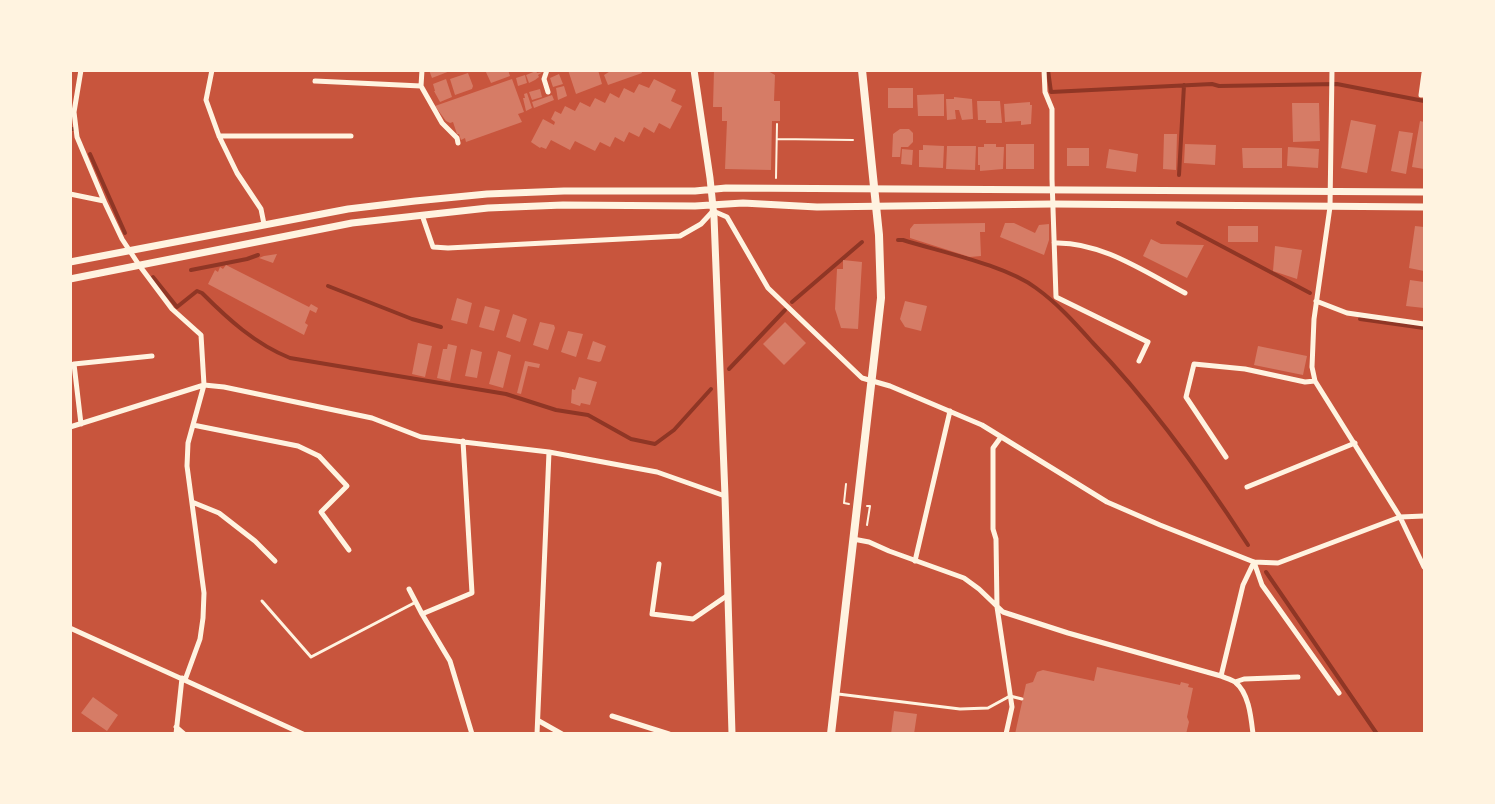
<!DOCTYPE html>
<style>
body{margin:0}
#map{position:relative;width:1495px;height:804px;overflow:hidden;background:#c8553d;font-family:"Fira Sans Condensed",sans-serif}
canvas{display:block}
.frame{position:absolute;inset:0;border:72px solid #fff3e0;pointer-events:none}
</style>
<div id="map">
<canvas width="1495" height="804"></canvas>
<div class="frame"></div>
</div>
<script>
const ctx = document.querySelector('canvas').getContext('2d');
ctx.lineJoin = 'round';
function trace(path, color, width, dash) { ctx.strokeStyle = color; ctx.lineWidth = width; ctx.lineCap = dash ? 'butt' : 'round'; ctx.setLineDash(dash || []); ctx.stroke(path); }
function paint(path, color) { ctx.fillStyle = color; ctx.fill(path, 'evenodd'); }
const stream = new Path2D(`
 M1048 70 1051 92 1212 84 1219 86 1337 84 1424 101
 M70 129H73
 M90 154 125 233
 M1179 175 1184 85
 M1178 223 1310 293
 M898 240H903C941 252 1005 265 1036 288 1057 303 1075 323 1092 342 1151 403 1202 474 1248 545
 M191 270 247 259 258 255
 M153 277 177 307 197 291 202 293C228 319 255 344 290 358L506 394 556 410 588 415 631 439 655 444 674 430 711 389
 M328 286 412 319 441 327
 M792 302 862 242
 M1360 319 1424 328
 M729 369 785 310
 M1266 572 1377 734`);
const building = new Path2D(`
 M429 70H450V71L432 78Z
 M485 70H508L510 76 491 83Z
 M568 70H598L602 84 576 94Z
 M612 70H641L642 73 608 85 604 75Z
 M714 70H766L775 75 774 101H780V121H772L771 170 725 169 727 121H722V107H713Z
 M536 71 537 73 543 72 538 75 539 77 535 80 529 83 526 75Z
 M468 73 473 86 472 89 455 95 450 79Z
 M559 74 563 84 553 87 550 78Z
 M525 75 527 83 518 86 516 78Z
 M446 79 452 97 440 102 434 91H435L433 84Z
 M512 79 524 112 518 114 522 122 466 142 465 138 461 140 459 134H457L453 122 450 123 446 121 435 106Z
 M654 79 676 90 671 101 682 106 670 129 659 123 654 133 644 127 639 137 629 132 624 142 615 137 610 147 600 142 595 151 575 141 570 150 551 140 546 149 541 147 540 148 531 142 543 119 554 125 555 122 551 119 555 111 561 114 565 106 575 111 580 102 590 107 595 98 605 103 610 93 619 98 624 88 634 93 639 84 649 88Z
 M564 86 567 96 558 100 556 88Z
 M888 88H913V108H888Z
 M540 89 542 97 532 100 529 92Z
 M527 93 532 108 526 111 523 98H525L524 94Z
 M944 94V116H918L917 95Z
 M552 95 554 100 534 108 532 102Z
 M954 97 972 99 973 119 962 120 959 110H955L956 119 947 120 946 99H954Z
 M977 101H1000L1002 123H986V120H978Z
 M1030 102V105H1032L1031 124 1021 125V121L1005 122 1004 104Z
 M1292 103H1319L1320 141 1293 142Z
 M1351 120 1376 125 1367 173 1341 168Z
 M1420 121 1424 122V169L1412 167Z
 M900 129H909L913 133V142L908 147H901L900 157H892L893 134Z
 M1399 131 1413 133 1406 174 1391 171Z
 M1164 134H1177L1176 170 1163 169Z
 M984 144H996V147H1004L1003 169 980 171V165H978V147H984Z
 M1006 144H1034V169H1006Z
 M1185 144 1216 145 1215 165 1184 163Z
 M923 145 944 146 943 168 919 167V150H923Z
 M947 146H976L975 170 946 169Z
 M1288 147 1319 149 1318 168 1287 166Z
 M1067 148H1089V166H1067Z
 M1242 148H1282V168H1243Z
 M902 149 913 150 912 165 901 164Z
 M1109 149 1138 154 1136 172 1106 168Z
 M985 223V232H980L981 256 970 257 910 238V229L914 224Z
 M1005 223H1014L1035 233 1039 225 1049 224V240L1044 255 1000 237Z
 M1228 226H1258V242H1228Z
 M1415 226 1424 227V271L1409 268Z
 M1151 239 1161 244 1204 245 1187 278 1143 256Z
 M1275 246 1302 250 1297 279 1273 271Z
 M277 254 273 263 259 258 264 256Z
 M843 260 862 262 858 329 841 328 835 309 837 269H843Z
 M226 265 309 307 311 304 318 308 316 313 310 310 305 323 308 325 304 335 208 284 215 270 218 272 220 267 223 269Z
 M1410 280 1424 282V308L1406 306Z
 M457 298 472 303 467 324 451 320Z
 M905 301 927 306 921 331 905 327 900 319Z
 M485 306 500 310 494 331 479 327Z
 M513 314 527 319 520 342 506 337Z
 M540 322 554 325 555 328 548 350 533 345Z
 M785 322 806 343 784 365 763 344Z
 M568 331 583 334 576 357 561 352Z
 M593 341 606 346 601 361 599 362 587 359Z
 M418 343 432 346 425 377 412 374Z
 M448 344 457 346 450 381 437 378 443 349H447Z
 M1258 346 1307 356 1303 375 1254 365Z
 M471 349 482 352 477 378 465 376Z
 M498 351 511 355 503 388 489 384Z
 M525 361 540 364 539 368 528 366 521 394 517 393Z
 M579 377 597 382 590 405 581 403 580 406 571 403 572 389 575 390Z
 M1097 667 1180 685 1181 682 1189 684 1188 687 1193 688 1187 717 1189 722 1186 734H1015L1026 684 1033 682 1037 672 1043 670 1094 681Z
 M93 697 118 715 107 731 81 713Z
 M894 711 917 714 914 734H891Z`);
const path = new Path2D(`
 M777 139 853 140
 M776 178 777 124
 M846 484 844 503 849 504
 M867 506H870L867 525`);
const service = new Path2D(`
 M262 601 311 657 416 602
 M838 694 960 709 988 708 1010 696 1022 699`);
const minor = new Path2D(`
 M81 70 74 112 77 137 104 201 122 239 139 265 172 309 201 335 204 385 188 443 187 466 204 593 203 618 200 639 185 680
 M212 70 206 100 219 136 237 173 261 209 264 224
 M422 70 421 86 442 123 457 138 458 143
 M547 70 544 79 548 92
 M1044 70 1045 92 1052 109V179L1056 297 1148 342 1139 361
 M1332 70 1330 207 1314 319 1312 367 1315 381 1400 517 1424 567
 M1424 73 1421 95H1424
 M315 81 421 86
 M219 136H351
 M70 194 104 201
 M422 215 433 247 448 248 680 236 701 224 713 211 727 217 768 288 862 378 890 386 982 425 1107 502 1160 525 1254 562 1278 563 1400 517 1424 516
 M1054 243C1100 241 1145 272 1185 293
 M1316 301 1347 313 1424 324
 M81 424 74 364 152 356
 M193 425 298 446 319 456 347 486 321 512 349 550
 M70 427 204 385 224 387 372 418 421 437 549 452 657 472 725 496
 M1001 437 993 448V529L996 539 997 607 1012 707 1006 734
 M1226 457 1186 397 1194 364 1245 369 1305 382 1315 381
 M1247 487 1355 443
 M192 502 219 513 255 541 275 561
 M853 539 869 542 889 551 964 578 979 589 1003 612 1068 633 1221 676C1225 678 1231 679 1235 682 1249 693 1251 717 1253 734
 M915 561 950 411
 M1254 562 1262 585 1339 693
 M659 564 652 614 693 619 728 595
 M409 589 422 614 472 593 463 441
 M422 614 450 661 472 734
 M70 628 303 734
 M1221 676 1243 585 1254 562
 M1235 682 1244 679 1298 677
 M612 716 669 734
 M539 721 562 734
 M176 727 184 734
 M176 734 182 678
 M537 734 549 452`);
const tertiary = new Path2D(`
 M694 70 710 178 714 217 725 496 732 734
 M70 262 348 209 415 201 487 194 564 191H695L726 188 1424 192
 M70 279 352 223 488 208 563 205 695 206 743 203 817 207 1053 204 1424 207`);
const secondary = new Path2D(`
 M831 734 881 298 879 235 862 70`);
trace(stream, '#8f3625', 4);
paint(building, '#d67c66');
trace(path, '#fff3e0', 2);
trace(service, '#fff3e0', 3);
trace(minor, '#fff3e0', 5);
trace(tertiary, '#fff3e0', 7);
trace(secondary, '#fff3e0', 8);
</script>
